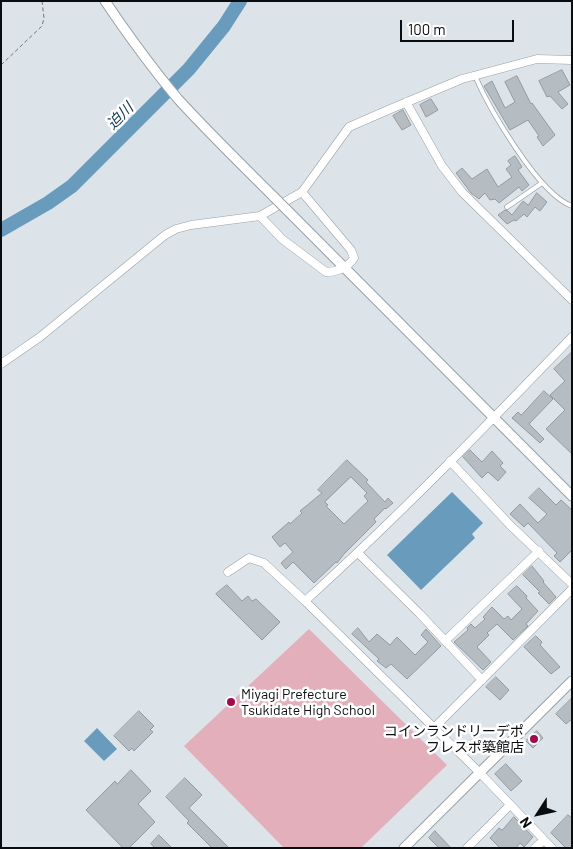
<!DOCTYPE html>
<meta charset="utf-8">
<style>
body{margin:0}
#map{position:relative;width:573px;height:849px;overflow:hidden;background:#dce4ea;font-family:Barlow,sans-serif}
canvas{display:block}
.frame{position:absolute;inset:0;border:2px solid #0a0d0f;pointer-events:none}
.north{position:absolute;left:513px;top:789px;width:50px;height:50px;-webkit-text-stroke:4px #fff;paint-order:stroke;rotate:235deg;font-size:14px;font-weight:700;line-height:20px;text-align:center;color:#0a0d0f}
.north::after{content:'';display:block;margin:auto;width:18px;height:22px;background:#0a0d0f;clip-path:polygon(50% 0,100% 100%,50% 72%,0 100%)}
.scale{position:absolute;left:400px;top:20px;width:114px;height:22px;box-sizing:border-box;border:2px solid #0a0d0f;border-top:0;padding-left:6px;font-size:15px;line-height:18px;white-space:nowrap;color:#0a0d0f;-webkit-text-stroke:4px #fff;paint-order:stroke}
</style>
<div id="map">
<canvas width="573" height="849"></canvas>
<div class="frame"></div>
<div class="north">N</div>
<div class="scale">100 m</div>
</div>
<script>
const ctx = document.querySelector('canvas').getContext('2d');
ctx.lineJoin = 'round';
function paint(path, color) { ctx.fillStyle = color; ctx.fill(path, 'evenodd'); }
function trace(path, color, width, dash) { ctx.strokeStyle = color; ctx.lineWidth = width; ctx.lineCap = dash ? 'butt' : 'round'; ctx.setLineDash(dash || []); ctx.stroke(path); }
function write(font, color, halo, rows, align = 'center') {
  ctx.font = font + ' Barlow,"Noto Sans JP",sans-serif'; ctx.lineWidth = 5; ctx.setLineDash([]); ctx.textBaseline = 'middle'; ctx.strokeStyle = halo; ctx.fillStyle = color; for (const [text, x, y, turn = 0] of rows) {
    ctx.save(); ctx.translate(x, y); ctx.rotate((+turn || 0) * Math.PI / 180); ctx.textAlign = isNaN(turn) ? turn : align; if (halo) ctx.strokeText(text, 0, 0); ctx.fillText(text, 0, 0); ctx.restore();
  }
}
const green = new Path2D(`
 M309 629 447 765 361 848H284L184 746Z`);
const water = new Path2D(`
 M452 492 483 523 472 534 475 538 421 590 387 555Z
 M97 728 117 749 104 761 84 741Z`);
const river = new Path2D(`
 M1 230 48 203 72 186 189 69 224 26 240 1`);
const building = new Path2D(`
 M562 70 570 85 558 92 568 104 562 109 550 96 547 97 539 81Z
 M517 76 531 104 532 103 555 135 543 146 537 137 539 136 528 120 510 130 484 86 492 81 505 108 515 102 505 82Z
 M431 99 438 110 426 117 420 105Z
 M403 110 411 125 402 130 393 116Z
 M515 156 522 167 518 170 529 185 522 191 519 187 499 203 495 199 490 200 485 193 479 199 471 193 456 173 462 168 472 179 487 169 498 187 512 177 506 169 511 165 508 161Z
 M537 193 547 202 540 211 535 207 527 217 524 214 516 221 514 220 507 224 498 215 505 210 508 211 512 215 523 201 528 205Z
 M572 352V454L546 429 565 410 550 395 565 381 554 369Z
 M544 391 553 399 529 424 544 439 540 443 512 418 518 412 521 415Z
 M470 450 482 462 492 451 503 463 500 466 506 472 498 481 488 472 482 478 463 457Z
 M347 460 368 480 366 482 385 502 388 498 393 503 386 509 385 508 374 519 376 522 344 554 337 563 336 562 314 583 293 562 286 569 281 563 293 552 285 543 280 547 272 537 289 522 290 524 302 513 300 511 322 493 318 490ZM351 477 367 493 364 496 368 501 344 524 326 506 328 505 325 502Z
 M539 488 556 505 561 500 572 510V550L560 562 554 556 557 553 528 523 524 527 510 514 520 504 538 523 547 514 529 498Z
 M532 566 544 581 543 582 556 597 549 604 538 593 540 592 523 575Z
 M227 585 242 601 248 596 252 601 256 599 280 622 262 640 216 594Z
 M517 586 527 596 526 598 538 611 526 624 528 626 513 640 497 624 487 633 489 635 477 647 491 662 483 670 454 642 468 630 467 628 471 624 475 628 485 619 483 617 492 607 504 619 508 616 511 620 522 609 508 594Z
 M358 628 369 642 377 634 390 645 397 637 415 655 428 642 421 635 426 629 441 646 407 679 391 664 386 668 377 661 379 659 352 634Z
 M536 636 542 642 540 645 560 667 551 674 524 647Z
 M496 677 509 690 500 700 486 687Z
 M572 698V719L566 724 556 714Z
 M139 711 154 726 150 730 153 732 134 751 132 748 129 751 114 736Z
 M537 731 543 738 533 748 526 741Z
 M506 764 522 781 511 791 495 774Z
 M131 770 151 791 138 804 155 822 129 848H123L86 810 115 781 117 784Z
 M185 778 202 795 189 808 229 848H212L187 823 189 821 166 797Z
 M568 815 572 818V848H566L551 833Z
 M514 817 533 837 524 847 520 843 516 848H500L490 838 499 828 502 830Z
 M435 831 451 848H439L429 838Z
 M159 835 172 848H155L151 844Z`);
const path = new Path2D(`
 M1 65 42 26 44 18 42 1`);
const service = new Path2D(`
 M475 76C489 108 539 195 572 206
 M507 207 542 183`);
const minor = new Path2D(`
 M406 102 442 166 462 192 572 300
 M260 216 282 239 326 272C336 272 348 268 354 258L351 250 302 192
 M1 364 40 337 165 235 176 229 191 225 260 216 302 192 349 127 388 110 462 79 537 59 572 60
 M450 461 510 525 572 584
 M358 553 419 613 482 680
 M228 572 249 558 264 563 305 601
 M445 641 539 551
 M434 728 572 589
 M467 848 510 805
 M535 848 544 840
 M552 848 479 772 305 601C398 517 485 427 572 337`);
const tertiary = new Path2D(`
 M105 1C128 35 152 68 178 99 209 133 242 165 274 197
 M286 209 572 496
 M404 848 572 681`);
const tertiaryBridge = new Path2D(`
 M274 197 286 209`);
const markers = [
 [231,702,5,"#a10b4e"],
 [534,739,5,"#a10b4e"]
];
const poiNames = [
 ["Miyagi Prefecture",241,694],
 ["Tsukidate High School",241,710],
 ["コインランドリーデポ",524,731,"right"],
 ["フレスポ築館店",524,747,"right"]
];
const waterNames = [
 ["迫川",120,116,-45]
];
paint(green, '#e2afbb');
paint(water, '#699bbd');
trace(river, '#699bbd', 14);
paint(building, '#b5bdc2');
trace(building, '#949ba0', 1);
trace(service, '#99a1a6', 5.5);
trace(minor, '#99a1a6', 9);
trace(tertiary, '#99a1a6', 11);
trace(path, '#71777b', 1, [4, 2.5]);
trace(service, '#fff', 4);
trace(minor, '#fff', 8);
trace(tertiary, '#fff', 9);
trace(tertiaryBridge, '#99a1a6', 11, []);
trace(tertiaryBridge, '#fff', 9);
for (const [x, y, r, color] of markers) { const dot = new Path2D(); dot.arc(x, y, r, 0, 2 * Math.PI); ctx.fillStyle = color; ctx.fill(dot); trace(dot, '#fff', 2); }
write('14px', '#0a0d0f', '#fff', poiNames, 'left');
write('italic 15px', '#123b54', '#fff', waterNames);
</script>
